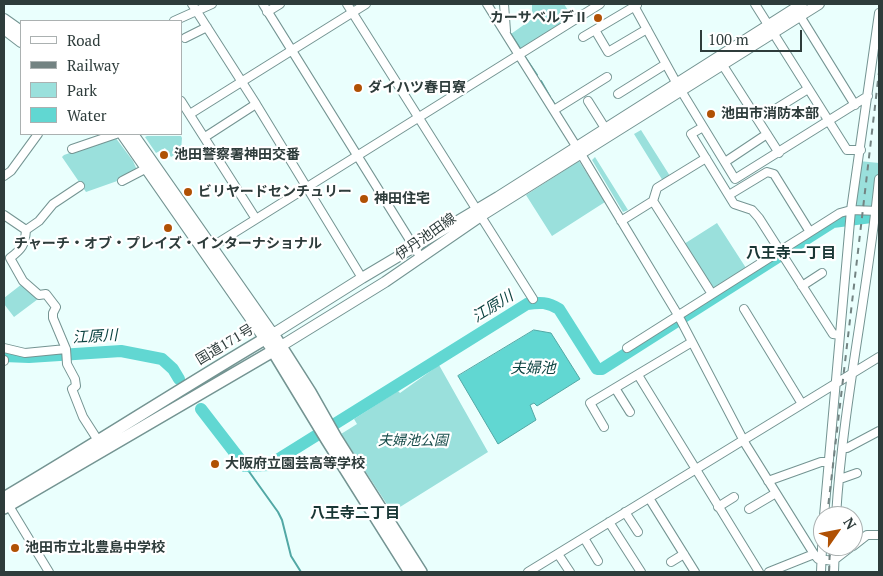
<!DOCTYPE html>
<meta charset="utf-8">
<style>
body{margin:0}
#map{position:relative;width:883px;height:576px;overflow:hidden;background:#eafffd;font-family:"PT Serif",serif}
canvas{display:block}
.frame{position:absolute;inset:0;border:5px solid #2e3c3b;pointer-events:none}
.legend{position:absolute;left:20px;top:20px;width:162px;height:115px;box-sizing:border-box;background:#fff;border:1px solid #abb1b1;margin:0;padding:6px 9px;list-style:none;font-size:15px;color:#2e3c3b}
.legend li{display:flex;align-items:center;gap:10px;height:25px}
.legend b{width:25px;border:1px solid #abb1b1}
.north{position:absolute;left:813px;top:506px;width:50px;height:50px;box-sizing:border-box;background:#fff;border:1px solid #abb1b1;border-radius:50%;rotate:57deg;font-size:14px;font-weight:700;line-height:20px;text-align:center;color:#2e3c3b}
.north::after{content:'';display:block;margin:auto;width:18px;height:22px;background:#b05104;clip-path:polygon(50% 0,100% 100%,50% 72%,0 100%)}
.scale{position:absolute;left:700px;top:30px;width:102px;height:22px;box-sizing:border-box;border:2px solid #2e3c3b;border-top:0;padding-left:6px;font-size:15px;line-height:18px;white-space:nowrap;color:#2e3c3b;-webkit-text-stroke:4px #fff;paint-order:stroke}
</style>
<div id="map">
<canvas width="883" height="576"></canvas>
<div class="frame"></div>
<ul class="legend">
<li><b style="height:6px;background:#fff"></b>Road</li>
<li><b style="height:6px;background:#738382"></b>Railway</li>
<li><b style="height:14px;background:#9ae0dc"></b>Park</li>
<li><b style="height:14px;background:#61d7d2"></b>Water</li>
</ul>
<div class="north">N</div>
<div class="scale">100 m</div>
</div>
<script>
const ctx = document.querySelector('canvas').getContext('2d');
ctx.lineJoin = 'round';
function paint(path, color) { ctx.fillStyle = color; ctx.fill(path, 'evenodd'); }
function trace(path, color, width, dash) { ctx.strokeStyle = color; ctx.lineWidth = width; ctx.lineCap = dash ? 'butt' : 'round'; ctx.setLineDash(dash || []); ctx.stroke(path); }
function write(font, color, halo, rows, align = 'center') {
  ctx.font = font + ' "PT Serif","Noto Sans JP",serif'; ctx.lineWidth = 4.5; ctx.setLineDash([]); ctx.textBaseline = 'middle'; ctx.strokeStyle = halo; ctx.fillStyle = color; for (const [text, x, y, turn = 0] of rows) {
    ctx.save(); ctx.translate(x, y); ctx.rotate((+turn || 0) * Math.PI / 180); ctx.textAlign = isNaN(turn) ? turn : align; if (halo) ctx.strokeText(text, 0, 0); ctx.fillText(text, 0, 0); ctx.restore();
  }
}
const green = new Path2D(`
 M532 4H564L573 18 522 50 511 34 532 19Z
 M641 130 670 176 663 181 634 134Z
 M147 136H181L182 138 181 150 171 157 165 148 156 153 145 137Z
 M115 137 133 161 137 170 119 177 120 180 86 192 62 157 64 155Z
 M595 157 628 210 623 212 592 160Z
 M579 161 605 202 552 236 526 195Z
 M859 161 879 163 876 211 852 210Z
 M717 223 746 268 713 289 684 244Z
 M22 284 38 299 14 317 4 304V298Z
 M439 365 488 452 392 512 341 434 357 424 354 419 398 391 400 393Z`);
const water = new Path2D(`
 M534 330 551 333 580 379 537 406 534 403 530 405 536 420 498 444 458 376Z`);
const stream = new Path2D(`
 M510 33 521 50
 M523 54 537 75
 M541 81 550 97
 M552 100 555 105
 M245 466 278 512 282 520 291 556 301 572`);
const river = new Path2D(`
 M4 356 29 357 121 351 162 359 173 369 179 379
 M201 409 245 466 269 465 527 304C540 302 548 302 559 309L597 369H602L833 222 879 216`);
const minor = new Path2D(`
 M192 4 256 104 362 278
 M263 4 421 258
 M347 4 533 299
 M487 4 581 154 678 315 746 445 814 554 818 559 834 561
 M504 4 506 31
 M633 4 677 84 735 179 868 96
 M755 4 847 150H861
 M267 12 280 4
 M800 16 855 105
 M174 21 212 4
 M595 30 608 52 647 29
 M583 37 637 5
 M185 38 207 27
 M722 64 779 153
 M618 94 666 64
 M181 101 256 219
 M588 101 605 128
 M554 110 607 77
 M774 110 808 89
 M190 114 366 4
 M703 127 691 134 734 204 752 210 759 218 833 334 840 335
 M205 137 256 104
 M72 149 116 134
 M725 162 767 134
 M4 176 11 171 38 134
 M122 181 147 168
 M729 195 767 172 774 174 810 232
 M653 201 712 294
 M4 215 26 230 39 221 53 204 80 186
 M621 221 653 201 657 188 706 158
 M26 230C25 245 22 249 10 258L23 281 39 295 46 294 56 307 53 313V318L66 349 67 364 75 379 76 386 72 389 83 417 99 442
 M213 246 600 4
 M802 286 822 273
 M744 309 802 404
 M4 348 25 353 66 349
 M627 348 840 213 851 210 879 211
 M4 360V361
 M638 375 759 572
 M615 388 630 412
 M604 427 590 403 692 342
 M843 448H847L879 431
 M840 479 857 473
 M768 481 821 462H827
 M649 498 695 572
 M6 501 49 572
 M718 507 734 497
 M749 509 776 493
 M625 512 638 532
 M824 516 851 210 879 13
 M836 516C843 403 868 292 879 179
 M609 522 641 572
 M584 538 598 561
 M853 546 867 535H879
 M558 554 570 572
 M834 560 852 546
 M671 562 684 554
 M528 572 879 357
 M769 572 814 554
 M821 572 823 526
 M834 572 835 546`);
const major = new Path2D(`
 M4 19 21 31
 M4 29 21 42
 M122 134 273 351 385 282 481 216 819 4
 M133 134 273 334 362 278 498 197 802 4`);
const highway = new Path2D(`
 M4 498C94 445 183 387 273 334L310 392 336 438 421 572
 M4 508 273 351 327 440 410 572`);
const rail = new Path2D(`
 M827 516 879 72
 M829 572 830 546`);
const markers = [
 [598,18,5,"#b05104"],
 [358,88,5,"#b05104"],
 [711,114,5,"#b05104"],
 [164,155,5,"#b05104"],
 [188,192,5,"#b05104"],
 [364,199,5,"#b05104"],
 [168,228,5,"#b05104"],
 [215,464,5,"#b05104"],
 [15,548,5,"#b05104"]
];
const poiNames = [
 ["カーサベルデⅡ",588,18,"right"],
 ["ダイハツ春日寮",368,88],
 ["池田市消防本部",721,114],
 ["池田警察署神田交番",174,155],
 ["ビリヤードセンチュリー",198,192],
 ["神田住宅",374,199],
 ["チャーチ・オブ・プレイズ・インターナショナル",168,244,"center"],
 ["大阪府立園芸高等学校",225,464],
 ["池田市立北豊島中学校",25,548]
];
const streetNames = [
 ["伊丹池田線",426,237,-35],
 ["国道171号",225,345,-31]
];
const parkNames = [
 ["夫婦池公園",413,441]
];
const neighbourhoodNames = [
 ["八王寺一丁目",791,254],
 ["八王寺二丁目",355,514]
];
const waterNames = [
 ["江原川",493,307,-32],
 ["江原川",95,337,-3],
 ["夫婦池",533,369]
];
paint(green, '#9ae0dc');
paint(water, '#61d7d2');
trace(water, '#52a8a5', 1);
trace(stream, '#52a8a5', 2);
trace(river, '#61d7d2', 12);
trace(minor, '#749492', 10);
trace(major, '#749492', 12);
trace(highway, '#749492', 14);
trace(minor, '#fff', 8);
trace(major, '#fff', 10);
trace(highway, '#fff', 11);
trace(rail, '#738382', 2, [6, 6]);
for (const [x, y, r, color] of markers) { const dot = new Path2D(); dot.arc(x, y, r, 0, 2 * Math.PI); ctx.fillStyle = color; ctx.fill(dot); trace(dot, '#fff', 2); }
write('bold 14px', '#2e3c3b', '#fff', poiNames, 'left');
write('14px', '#2e3c3b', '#fff', streetNames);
write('italic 14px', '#194d4b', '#fff', parkNames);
write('bold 15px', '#183634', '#fff', neighbourhoodNames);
write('italic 15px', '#0c4341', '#fff', waterNames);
</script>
